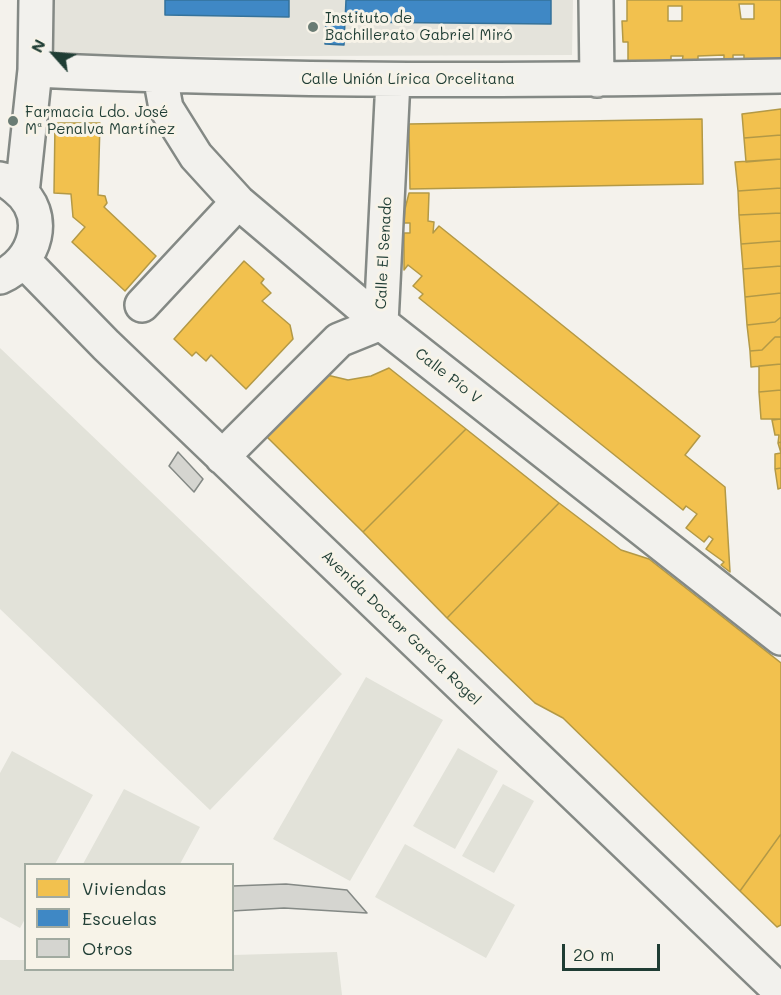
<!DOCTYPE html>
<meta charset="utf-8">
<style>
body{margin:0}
#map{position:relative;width:781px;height:995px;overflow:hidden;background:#f4f2ec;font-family:Mali,sans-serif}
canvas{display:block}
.legend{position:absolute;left:24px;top:863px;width:210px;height:108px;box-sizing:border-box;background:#f7f3e8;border:2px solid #a1aaa0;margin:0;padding:8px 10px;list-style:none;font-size:18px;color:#1f3d34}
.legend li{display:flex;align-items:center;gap:12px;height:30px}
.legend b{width:30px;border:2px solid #a1aaa0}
.north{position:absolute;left:24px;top:24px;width:60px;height:60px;-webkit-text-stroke:4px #f7f3e8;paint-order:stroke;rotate:297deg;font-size:16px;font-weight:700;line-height:24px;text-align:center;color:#1f3d34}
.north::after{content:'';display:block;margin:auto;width:21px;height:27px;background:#1f3d34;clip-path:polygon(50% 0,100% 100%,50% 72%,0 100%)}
.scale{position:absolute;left:562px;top:944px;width:98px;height:27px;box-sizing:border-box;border:3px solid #1f3d34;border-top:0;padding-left:8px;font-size:18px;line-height:21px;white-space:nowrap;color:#1f3d34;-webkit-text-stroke:4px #f7f3e8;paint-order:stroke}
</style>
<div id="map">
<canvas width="781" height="995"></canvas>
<ul class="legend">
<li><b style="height:16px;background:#f2c14e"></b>Viviendas</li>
<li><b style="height:16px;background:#3f88c5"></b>Escuelas</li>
<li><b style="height:16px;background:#d5d5d0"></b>Otros</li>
</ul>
<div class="north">N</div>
<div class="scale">20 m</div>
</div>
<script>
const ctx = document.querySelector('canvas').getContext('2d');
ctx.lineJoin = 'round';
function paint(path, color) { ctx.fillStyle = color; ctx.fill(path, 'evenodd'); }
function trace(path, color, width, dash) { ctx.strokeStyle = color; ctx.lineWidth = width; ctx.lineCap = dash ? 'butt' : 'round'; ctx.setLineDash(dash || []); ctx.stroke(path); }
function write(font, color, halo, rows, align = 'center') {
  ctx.font = font + ' Mali,sans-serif'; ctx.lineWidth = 6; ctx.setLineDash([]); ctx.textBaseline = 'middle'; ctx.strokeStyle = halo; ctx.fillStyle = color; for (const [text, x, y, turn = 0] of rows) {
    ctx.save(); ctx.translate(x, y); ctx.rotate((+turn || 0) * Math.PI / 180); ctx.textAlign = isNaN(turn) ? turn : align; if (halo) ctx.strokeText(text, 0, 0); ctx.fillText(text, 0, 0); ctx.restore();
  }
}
const built = new Path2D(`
 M55 0H573L572 55 53 57Z`);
const green = new Path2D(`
 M0 348 342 674 210 810 0 609Z
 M366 677 443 720 350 881 273 839Z
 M458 748 498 771 455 849 413 826Z
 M12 751 93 795 55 864H26L25 919 20 928 0 917V773Z
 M503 784 534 801 494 873 462 856Z
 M124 789 200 827 180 864H83Z
 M405 844 515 905 486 958 375 897Z
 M337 952 342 995H0V960H25L26 970H232L233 955Z`);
const homes = new Path2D(`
 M627 0H781V61L744 62V55H733V61H724V55L698 56V62H682L683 56H671V62H628V42H623L622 21H627ZM739 4H754V19H741ZM668 6H682V21H668Z
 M781 109V135L744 138 742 114Z
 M702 119 703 184 410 189 409 124Z
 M55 123H100L98 195 105 196 107 203 104 207 156 256 125 291 72 242 85 227 73 217 71 194 54 193Z
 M781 135V159L746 162 744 138Z
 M781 159V188L738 191 735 162Z
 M781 188V213L739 215 738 191Z
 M409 193H429L428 221 434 222 433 233 439 226 700 436 685 455 725 487 730 572 721 565 724 562 706 549 713 539 709 536 704 542 686 528 697 514 686 506 683 510 419 298 423 294 413 286 422 276 408 265 404 270V233H410V223H404L405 209Z
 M781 213V241L741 244 739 215Z
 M781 241V266L743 269 741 244Z
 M244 261 264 279 261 283 271 293 262 301 290 325 293 339 246 389 211 355 206 361 196 352 192 356 174 339Z
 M781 266V293L745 297 743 269Z
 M781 293V317L775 322 747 325 745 297Z
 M781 317V337H775L762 350 750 351 747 325 775 322Z
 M775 337H781V364L751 367 750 351 762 350Z
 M781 364V390L759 392V366Z
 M389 368 466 429 363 532 267 437 327 375 348 380 371 376Z
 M781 390V419H761L759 392Z
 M781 419V442L778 443 779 435H775L772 420Z
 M466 429 559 503 447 618 363 532Z
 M781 442V468L775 469V454L781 453 778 443Z
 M781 468V488L778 489 775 469Z
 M559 503 621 550 649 559 781 663V834L740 891 563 718 535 703 447 618Z
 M781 834V925L777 927 740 891Z`);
const schools = new Path2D(`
 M165 0H289V17L165 15Z
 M346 0H551V24L345 22Z
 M326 19 345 20 344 45 325 44Z`);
const building = new Path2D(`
 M178 452 203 479 194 492 169 466Z
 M286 884 347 890 367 913 284 908 232 911V886Z`);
const minor = new Path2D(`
 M596 0 597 80
 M35 70C284 82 532 81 781 76
 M160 76 166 108 196 156 238 202 381 323 781 638
 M0 179C7 180 11 184 16 188 50 214 36 262 0 277
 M22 193 35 70 36 0
 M24 261 106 345 781 992
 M142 305 238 202
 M222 457 339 340 381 323 393 80`);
const markers = [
 [313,27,6,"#6a7c74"],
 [13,121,6,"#6a7c74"]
];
const poiNames = [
 ["Instituto de",325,18],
 ["Bachillerato Gabriel Miró",325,35],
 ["Farmacia Ldo. José",25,112],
 ["Mª Penalva Martínez",25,129]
];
const streetNames = [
 ["Calle Unión Lírica Orcelitana",408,79],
 ["Calle El Senado",384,253,-87],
 ["Calle Pío V",448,376,38],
 ["Avenida Doctor García Rogel",401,628,44]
];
paint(built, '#e4e3db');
paint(green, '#e2e2d9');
paint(homes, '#f2c14e');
trace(homes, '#b39946', 1.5);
paint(schools, '#3f88c5');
trace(schools, '#35729a', 1.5);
paint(building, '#d5d5d0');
trace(building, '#848985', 1.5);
trace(minor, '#848985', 38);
trace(minor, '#f2f1ed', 33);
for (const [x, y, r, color] of markers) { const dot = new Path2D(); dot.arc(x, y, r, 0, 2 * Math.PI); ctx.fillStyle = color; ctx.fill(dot); trace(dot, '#f7f3e8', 2); }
write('15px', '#1f3d34', '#f7f3e8', poiNames, 'left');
write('15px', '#1f3d34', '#f7f3e8', streetNames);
</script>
